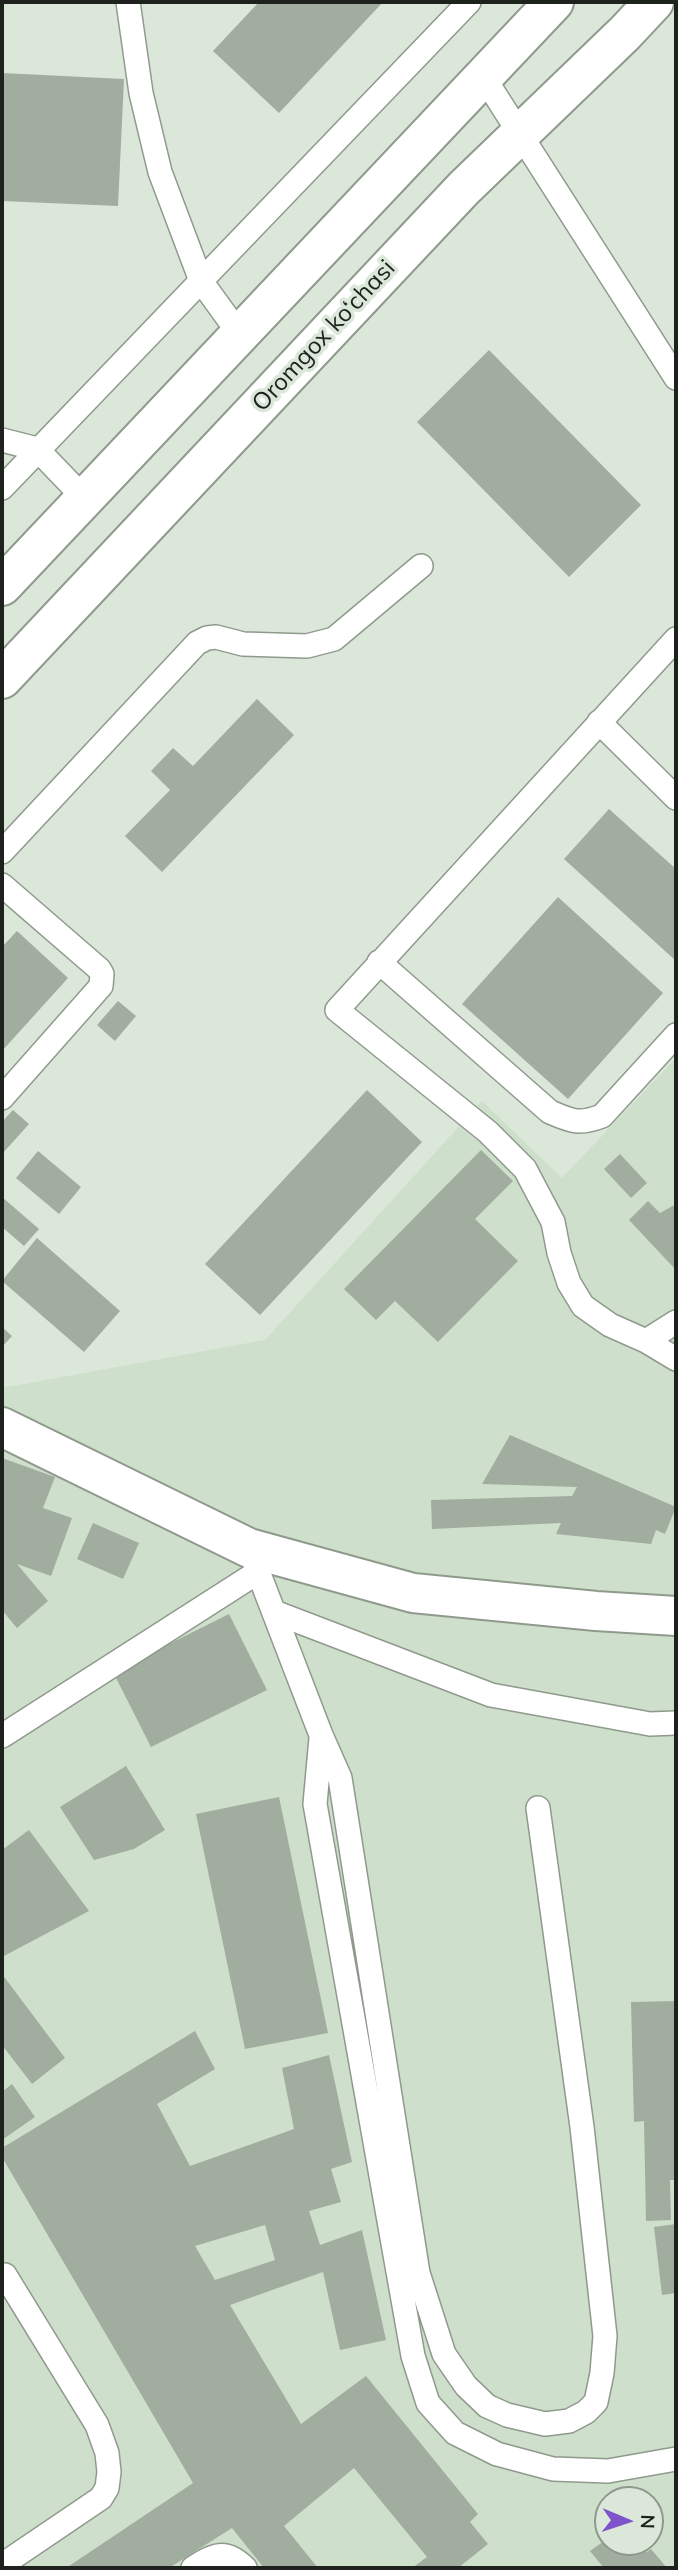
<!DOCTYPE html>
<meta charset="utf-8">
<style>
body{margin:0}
#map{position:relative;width:678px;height:2570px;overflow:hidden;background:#dae7d9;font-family:Mulish,sans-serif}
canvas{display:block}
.frame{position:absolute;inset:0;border:4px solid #1d221c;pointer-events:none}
.north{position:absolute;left:594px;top:2486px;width:70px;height:70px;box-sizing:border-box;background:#dae7d9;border:2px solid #8e988d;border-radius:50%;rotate:92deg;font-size:19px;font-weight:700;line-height:28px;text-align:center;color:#1d221c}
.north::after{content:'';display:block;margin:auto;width:24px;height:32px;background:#7e53cc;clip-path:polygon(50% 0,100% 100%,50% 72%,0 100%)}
</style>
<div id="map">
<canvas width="678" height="2570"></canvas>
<div class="frame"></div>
<div class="north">N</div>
</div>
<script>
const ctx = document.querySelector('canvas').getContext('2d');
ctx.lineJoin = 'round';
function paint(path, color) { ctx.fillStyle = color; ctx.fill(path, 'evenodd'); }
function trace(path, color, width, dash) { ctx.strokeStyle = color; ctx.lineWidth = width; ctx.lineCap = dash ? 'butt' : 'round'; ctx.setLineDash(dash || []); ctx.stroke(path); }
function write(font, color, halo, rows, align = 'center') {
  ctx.font = font + ' Mulish,sans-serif'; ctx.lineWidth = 7; ctx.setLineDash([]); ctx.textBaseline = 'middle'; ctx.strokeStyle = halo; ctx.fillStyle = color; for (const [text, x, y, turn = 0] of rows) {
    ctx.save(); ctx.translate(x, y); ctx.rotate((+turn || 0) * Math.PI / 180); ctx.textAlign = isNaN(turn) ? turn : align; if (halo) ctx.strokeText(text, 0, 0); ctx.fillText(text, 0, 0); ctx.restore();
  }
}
const built = new Path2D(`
 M676 1058V2568H2V1388L265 1340 482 1101 562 1178ZM608 2500H650V2542H608Z`);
const building = new Path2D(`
 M259 2H383L279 113 213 51Z
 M2 73 124 79 118 206 2 201Z
 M489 350 641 505 569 577 417 422Z
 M257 699 294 735 162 872 125 836 170 790 151 771 173 748 193 766Z
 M609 809 676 869V961L564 859Z
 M558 897 663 993 568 1099 462 1004Z
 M17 931 68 978 2 1051V947Z
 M118 1001 136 1016 115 1041 97 1025Z
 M367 1090 422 1142 260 1315 205 1264Z
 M13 1110 29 1124 2 1154V1122Z
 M481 1150 513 1181 475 1219 518 1261 438 1342 395 1301 376 1320 344 1289Z
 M38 1151 81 1187 59 1214 16 1178Z
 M620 1154 647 1183 631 1198 604 1169Z
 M2 1197 39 1229 24 1246 2 1227Z
 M648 1201 660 1213 676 1204V1270L629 1220Z
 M37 1238 120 1311 84 1352 2 1281Z
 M2 1327 12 1336 2 1347Z
 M510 1435 676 1507 665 1534 656 1530 651 1544 556 1534 561 1523 432 1529 431 1500 572 1496 577 1487 482 1484Z
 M2 1458 55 1477 43 1508 72 1518 51 1576 17 1564 48 1601 17 1628 2 1610Z
 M93 1523 139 1543 123 1579 77 1559Z
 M229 1614 267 1690 151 1747 113 1672Z
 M126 1766 165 1830 134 1849 94 1860 60 1807Z
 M279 1797 328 2033 245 2049 196 1814Z
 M29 1830 89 1911 2 1957V1850Z
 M2 1974 65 2058 32 2084 2 2045Z
 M676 2001V2180H670L671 2220 646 2221 644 2121 634 2122 631 2002Z
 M195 2031 215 2069 157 2104 190 2166 294 2129 282 2068 329 2055 352 2162 331 2169 341 2202 309 2211 320 2245 362 2230 386 2340 340 2350 323 2272 230 2305 301 2424 366 2376 478 2514 470 2522 488 2544 458 2568H412L427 2557 354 2468 284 2526 318 2568H264L232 2528 169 2568H66L193 2483 2 2157V2148ZM265 2225 275 2260 215 2280 195 2246Z
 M12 2084 35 2117 2 2140V2092Z
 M676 2224V2293L662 2295 654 2227Z
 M604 2541 647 2552 651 2549 667 2568H604L590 2551Z`);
const service = new Path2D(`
 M128 2 141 93 160 172 201 281 240 335
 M483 76 676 378
 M2 440 37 449 85 499
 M2 488 469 2
 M676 639 337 1010 488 1132 525 1169 553 1222 559 1253 569 1283 583 1306 610 1325 646 1341 676 1322
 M599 722 676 798
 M2 852 197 643 207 638 216 637 243 644 307 646 334 639 421 566
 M2 885 99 969 102 974 101 986 2 1098
 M379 962 550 1112C571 1121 579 1125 602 1116L676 1035
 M646 1341 676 1359
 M249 1548 321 1735 340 1778 418 2273 444 2354 466 2386 487 2406 507 2415 545 2424 569 2421 586 2412 596 2402 602 2373 605 2336 582 2127 538 1808
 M274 1612 491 1695 650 1724 676 1723
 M2 1736 258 1572
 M321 1738 315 1804 413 2356 428 2403 455 2433 497 2454 553 2469 608 2471 676 2459
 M2 2277 5 2275 97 2425 107 2453 109 2472 107 2488 101 2498 2 2565
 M193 2568C214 2555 225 2548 245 2568`);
const minor = new Path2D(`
 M2 1427 249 1548 413 1593 596 1611 676 1616`);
const secondary = new Path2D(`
 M2 586 554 2
 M2 679 464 188 625 33 654 2`);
const streetNames = [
 ["Oromgox ko‘chasi",324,336,-47]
];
paint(built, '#cee0cb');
paint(building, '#a1ad9f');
trace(service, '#8f9a8d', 26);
trace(minor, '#8f9a8d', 42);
trace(secondary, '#8f9a8d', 42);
trace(service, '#fff', 23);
trace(minor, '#fff', 38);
trace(secondary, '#fff', 38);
write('24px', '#1d221c', '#dae7d9', streetNames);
</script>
